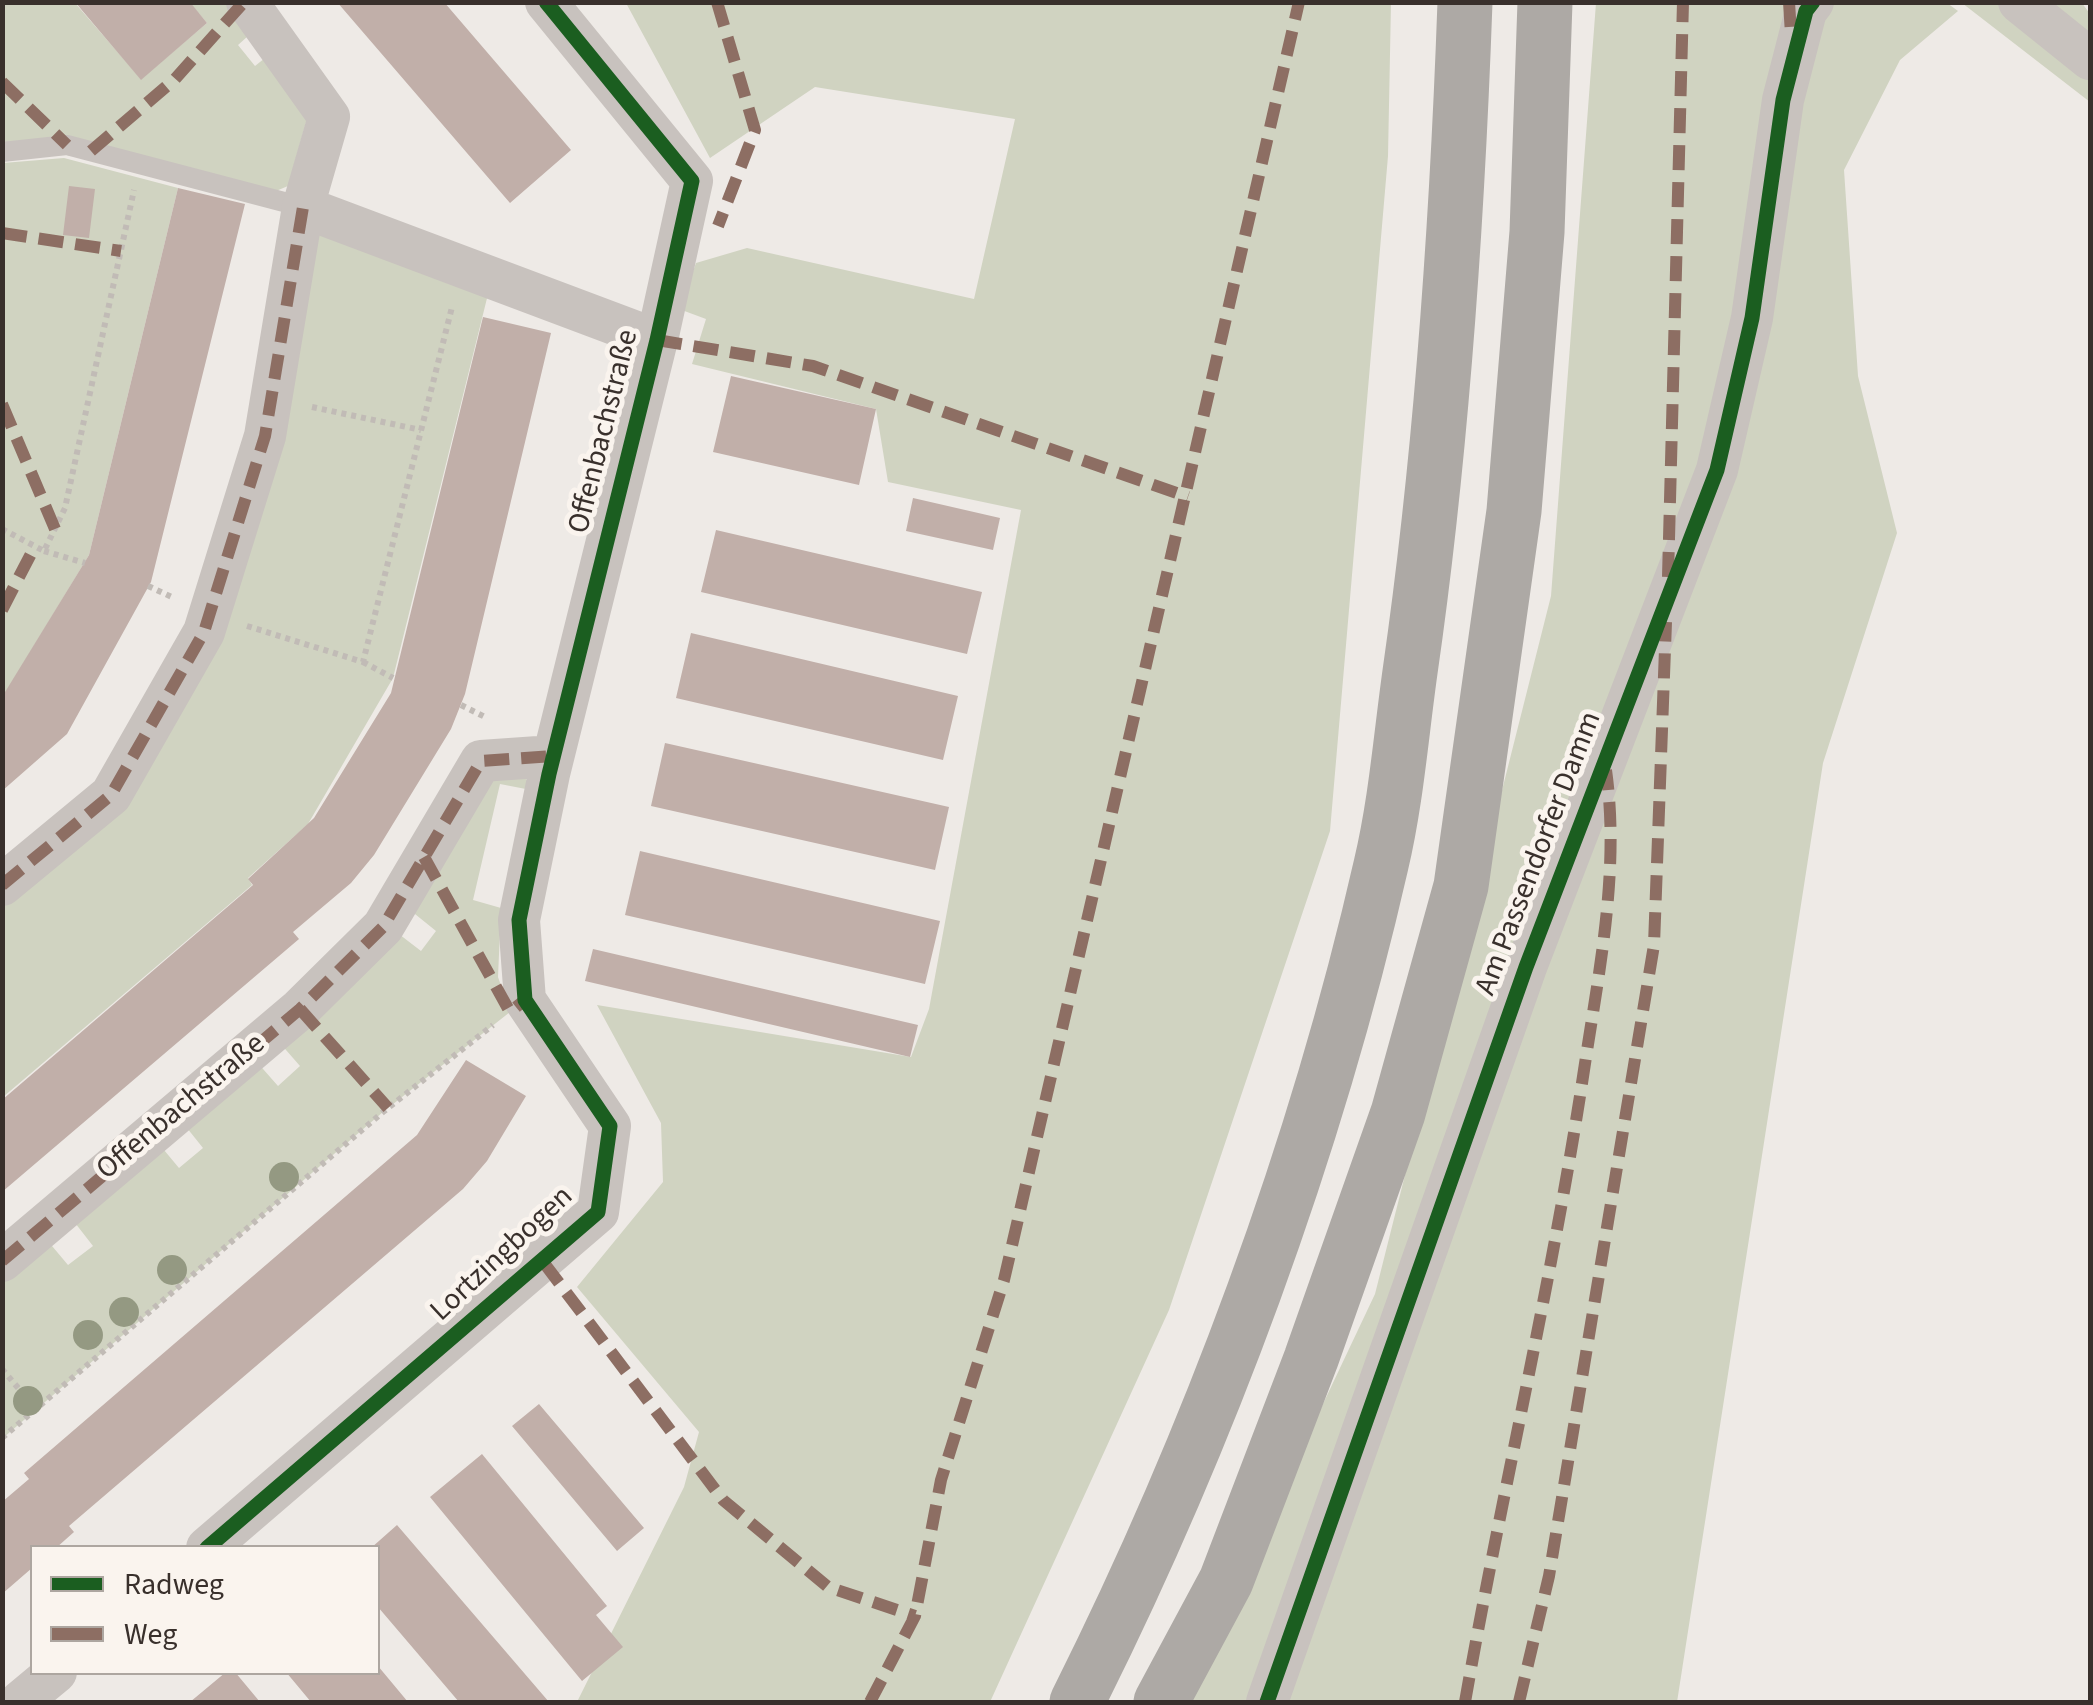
<!DOCTYPE html>
<meta charset="utf-8">
<style>
body{margin:0}
#map{position:relative;width:2093px;height:1705px;overflow:hidden;background:#eeeae6;font-family:"Source Sans 3",sans-serif}
canvas{display:block}
.frame{position:absolute;inset:0;border:5px solid #39302c;pointer-events:none}
.legend{position:absolute;left:30px;top:1545px;width:350px;height:130px;box-sizing:border-box;background:#faf4ee;border:2px solid #ada6a0;margin:0;padding:12px 18px;list-style:none;font-size:30px;color:#39302c}
.legend li{display:flex;align-items:center;gap:20px;height:50px}
.legend b{width:50px;border:2px solid #ada6a0}
</style>
<div id="map">
<canvas width="2093" height="1705"></canvas>
<div class="frame"></div>
<ul class="legend">
<li><b style="height:12px;background:#1b5e20"></b>Radweg</li>
<li><b style="height:12px;background:#8d6e63"></b>Weg</li>
</ul>
</div>
<script>
const ctx = document.querySelector('canvas').getContext('2d');
ctx.lineJoin = 'round';
function paint(path, color) { ctx.fillStyle = color; ctx.fill(path, 'evenodd'); }
function trace(path, color, width, dash) { ctx.strokeStyle = color; ctx.lineWidth = width; ctx.lineCap = dash ? 'butt' : 'round'; ctx.setLineDash(dash || []); ctx.stroke(path); }
function write(font, color, halo, rows, align = 'center') {
  ctx.font = font + ' "Source Sans 3",sans-serif'; ctx.lineWidth = 10; ctx.setLineDash([]); ctx.textBaseline = 'middle'; ctx.strokeStyle = halo; ctx.fillStyle = color; for (const [text, x, y, turn = 0] of rows) {
    ctx.save(); ctx.translate(x, y); ctx.rotate((+turn || 0) * Math.PI / 180); ctx.textAlign = isNaN(turn) ? turn : align; if (halo) ctx.strokeText(text, 0, 0); ctx.fillText(text, 0, 0); ctx.restore();
  }
}
const green = new Path2D(`
 M3 3H75L141 79 207 23 190 3H234L257 28 238 45 255 66 275 50 310 108 288 186 276 191 3 144Z
 M626 3H1391L1388 156 1330 831 1169 1310 990 1702H577L684 1487 699 1432 577 1287 663 1182 661 1123 597 1005 911 1057 929 1009 1021 510 888 482 876 409 692 364 706 319 679 309 696 263 747 248 974 299 1015 119 815 87 710 158Z
 M1596 3H1947L1958 11 1900 60 1844 170 1858 376 1897 533 1823 763 1677 1702H1182L1375 1294 1551 596Z
 M1962 3H2082L2090 14V102Z
 M64 158 178 188 89 555 3 697V163Z
 M303 207 492 278 393 678 308 824 248 878 252 885 3 1097V885L111 794 204 632Z
 M494 775 525 776 531 790 500 784 473 900 501 908 498 977 510 1012 383 1112 3 1438V1278L47 1240 68 1265 93 1246 72 1219 159 1144 179 1168 203 1148 183 1123 256 1061 278 1086 300 1066 279 1042 395 931 421 951 436 931 410 910Z`);
const building = new Path2D(`
 M75 2H190L207 23 141 80Z
 M337 2H444L571 150 510 203Z
 M69 186 95 189 89 238 63 235Z
 M178 188 245 204 151 582 67 734 2 791V697L89 555Z
 M483 317 551 333 465 694 451 729 374 855 351 883 293 932 299 939 2 1192V1100L253 885 248 879 314 818 391 693Z
 M731 376 876 409 859 485 713 452Z
 M913 498 1000 518 993 550 906 531Z
 M716 530 982 592 967 654 701 592Z
 M691 633 958 696 943 760 676 698Z
 M665 743 949 807 935 870 651 806Z
 M640 851 940 921 925 984 625 915Z
 M593 949 918 1025 910 1057 585 981Z
 M466 1060 526 1096 487 1161 463 1189 69 1526 74 1532 56 1548H32V1568L2 1594V1502L29 1479 24 1473 417 1135Z
 M539 1404 644 1528 617 1551 512 1426Z
 M482 1454 607 1606 596 1615 623 1647 582 1681 430 1497Z
 M397 1525 549 1702H459L378 1607V1548H371Z
 M378 1666 408 1702H311L286 1672H378Z
 M226 1672H235L260 1702H190Z`);
const path = new Path2D(`
 M312 407 421 430
 M2 529 44 551 65 508 134 190
 M44 551 85 563
 M148 586 174 598
 M247 626 363 662 452 307
 M363 662 393 678
 M461 705 487 718
 M2 1369 36 1409
 M2 1438 383 1112 493 1025`);
const lane = new Path2D(`
 M2 152 67 145 303 207`);
const street = new Path2D(`
 M2019 2 2090 59
 M303 207 657 340
 M2 885 111 795 204 632 265 436 303 207 329 117 247 2
 M2 1261 300 1009 383 927 481 761 553 756
 M207 1548 598 1212 610 1126 525 1000 519 920 549 774 657 340 692 181 546 2
 M20 1702 56 1672
 M1267 1702 1526 967 1717 470 1752 318 1783 100 1806 11 1813 2`);
const highway = new Path2D(`
 M1077 1702C1208 1441 1316 1150 1381 865 1396 802 1401 736 1410 672 1442 450 1457 227 1465 2
 M1161 1702 1226 1581 1311 1359 1398 1113 1461 886 1514 511 1537 232 1545 2`);
const quiet = new Path2D(`
 M717 2 755 130 718 226
 M1789 2 1791 34
 M2 82 67 145
 M91 151 175 79 244 2
 M2 233 121 251
 M657 340 813 366 1188 497
 M2 404 55 529
 M1668 577 1683 2
 M2 610 35 546
 M424 857 510 1012 525 1000
 M2 885 111 795 204 632 265 436 303 207
 M300 1009 388 1108
 M2 1261 300 1009 383 927 481 761 553 756
 M544 1263 723 1500 828 1587 915 1616
 M870 1702 915 1616 941 1480 1004 1280 1299 2
 M1465 1702C1502 1491 1552 1283 1584 1070 1599 971 1620 870 1606 770
 M1519 1702 1549 1576 1654 945 1666 622`);
const cycleway = new Path2D(`
 M207 1548 598 1212 610 1126 525 1000 519 920 549 774 657 340 692 181 546 2
 M1267 1702 1526 967 1717 470 1752 318 1783 100 1806 11 1813 2`);
const trees = [
 [284,1177],
 [172,1270],
 [124,1312],
 [88,1335],
 [28,1401]
];
const streetNames = [
 ["Offenbachstraße",605,432,-76],
 ["Am Passendorfer Damm",1540,854,-69],
 ["Offenbachstraße",182,1108,-40],
 ["Lortzingbogen",503,1255,-43]
];
paint(green, '#d0d3c1');
paint(building, '#c1afa9');
trace(path, '#c1bbb6', 6, [5, 5]);
trace(lane, '#c8c2be', 20);
trace(street, '#c8c2be', 42);
trace(highway, '#ada9a5', 55);
trace(quiet, '#8d6e63', 12, [25, 12]);
trace(cycleway, '#1b5e20', 15);
ctx.fillStyle = '#949982';
for (const [x, y] of trees) { ctx.beginPath(); ctx.arc(x, y, 15, 0, 2 * Math.PI); ctx.fill(); }
write('30px', '#39302c', '#faf4ee', streetNames);
</script>
